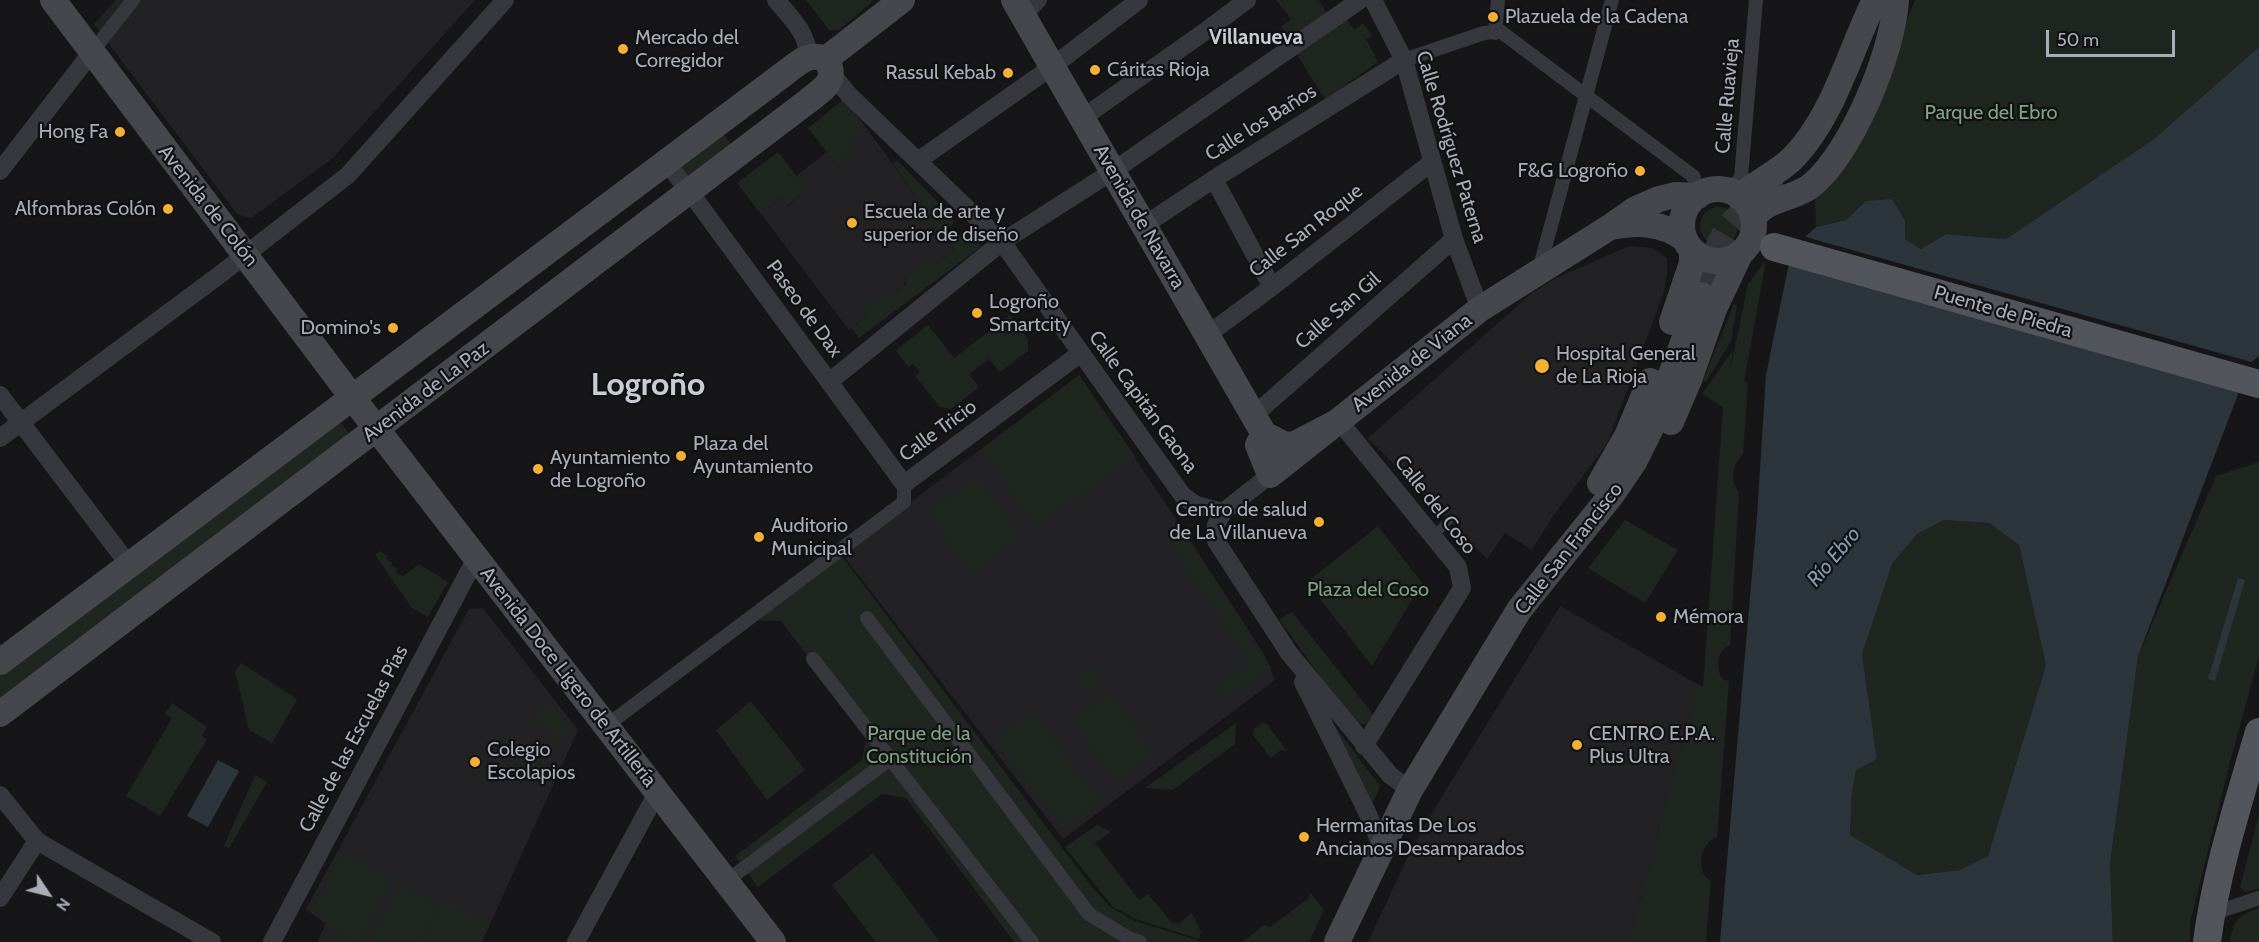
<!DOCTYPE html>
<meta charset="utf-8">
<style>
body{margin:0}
#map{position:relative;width:2259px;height:942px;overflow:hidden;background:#161618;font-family:Cabin,sans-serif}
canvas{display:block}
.north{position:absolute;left:18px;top:864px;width:60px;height:60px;-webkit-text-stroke:4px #111113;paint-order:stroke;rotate:125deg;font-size:16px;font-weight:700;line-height:24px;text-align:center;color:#a8adb8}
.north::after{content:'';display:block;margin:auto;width:21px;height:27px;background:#a8adb8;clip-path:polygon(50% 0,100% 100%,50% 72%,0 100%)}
.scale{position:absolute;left:2046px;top:30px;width:129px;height:27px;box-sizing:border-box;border:3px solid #a8adb8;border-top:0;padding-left:8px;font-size:18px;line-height:21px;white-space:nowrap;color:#a8adb8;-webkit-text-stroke:4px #111113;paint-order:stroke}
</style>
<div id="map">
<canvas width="2259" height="942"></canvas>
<div class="north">N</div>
<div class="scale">50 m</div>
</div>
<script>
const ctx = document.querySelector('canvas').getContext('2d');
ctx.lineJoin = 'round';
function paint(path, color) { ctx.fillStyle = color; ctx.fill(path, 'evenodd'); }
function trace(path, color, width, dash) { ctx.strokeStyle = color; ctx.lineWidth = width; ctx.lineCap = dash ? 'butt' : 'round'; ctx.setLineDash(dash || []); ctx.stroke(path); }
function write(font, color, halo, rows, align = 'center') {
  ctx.font = font + ' Cabin,sans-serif'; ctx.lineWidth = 4.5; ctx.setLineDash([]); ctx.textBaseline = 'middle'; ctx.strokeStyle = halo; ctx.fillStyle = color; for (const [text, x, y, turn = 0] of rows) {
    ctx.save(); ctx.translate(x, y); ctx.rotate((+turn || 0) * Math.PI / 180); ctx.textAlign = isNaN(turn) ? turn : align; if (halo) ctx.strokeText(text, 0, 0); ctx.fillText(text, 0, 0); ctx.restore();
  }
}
const built = new Path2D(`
 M116 0H475L333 158 251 218 237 214 94 24Z
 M868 130 955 250 937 263 932 257 905 277 904 289 900 291 892 292 862 310 867 316 849 330 761 214 780 198 787 206 807 190 796 176 827 152 837 165 849 145Z
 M1629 246 1652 248 1667 258V274L1663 295 1607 444 1553 516 1532 550 1505 533 1487 559 1368 438 1532 293 1556 278Z
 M1079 375 1182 528 1264 654 1275 680 1063 839 842 554Z
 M1560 606 1697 684 1629 942H1368L1410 852 1436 806Z
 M483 608 578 730 482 942H317L326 923 306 909 469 609Z`);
const green = new Path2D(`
 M806 0H874L839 30H829Z
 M1276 0H1319L1329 18 1293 42 1281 27 1291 19Z
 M1915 0H2259V47L2154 139 2006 239 1946 234 1921 249 1905 240V221L1866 201 1846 220 1816 227 1815 194 1874 102Z
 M1344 16 1355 30 1363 23 1372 36 1366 39 1378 62 1325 99 1296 53Z
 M844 99 868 130 850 145 854 152 837 165 808 128Z
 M722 132 736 150 689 180 680 165Z
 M778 152 807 190 786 206 780 198 761 214 737 183Z
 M898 161 953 218V224L942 233 892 162Z
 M1700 226a19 19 0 1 1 38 0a19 19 0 1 1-38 0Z
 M967 232 982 246 859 338 852 328 867 316 862 310 888 290 892 292 900 291 906 285 905 277 932 256 937 263 955 250 950 243 958 235Z
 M1766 260 1744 382 1748 383 1743 454C1731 467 1730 479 1739 493L1730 645C1716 651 1716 666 1722 679L1729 681 1717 837C1699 843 1695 872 1711 881L1706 942H1629L1697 684 1703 687 1723 407 1702 394 1733 350 1730 371 1748 284Z
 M1734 304 1737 306 1731 341 1706 382 1703 380Z
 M1010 315 1028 339V351L1000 372 989 359 969 374 979 387 951 409 940 407 915 376 920 372 913 364 908 367 896 350 928 325 954 358Z
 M1079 375 1136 458 1034 527 981 450Z
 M340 421 352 437 0 705V674Z
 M2259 462V656L2230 762 2190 923V942H2113L2110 864 2138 656 2216 476Z
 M979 475 1021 538 970 575 926 512Z
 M1625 520 1678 550 1645 603 1588 568Z
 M1944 520 1989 523 2019 545 2046 665 1988 856 1960 870 1917 875 1850 835 1852 791 1856 769 1877 759 1862 654 1892 564 1917 534Z
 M1378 526 1422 583 1372 666 1307 582Z
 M1182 528 1271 668 1229 698H1223L1216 692V685L1251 664 1166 539Z
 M380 551 387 556 386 559 392 562 391 566 398 569 396 573 403 576 419 564 448 582 428 617 412 608 375 555Z
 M841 555 1091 886 1111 908 1135 921 1203 942H1014L906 798 882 794 758 887 735 856 862 760 867 734 781 621 751 620Z
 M1292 612 1376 718 1372 723 1359 724 1349 717 1279 619Z
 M241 663 297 699 272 743 249 730 235 671Z
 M1082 667 1103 671 1099 692 1079 688Z
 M1109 693 1155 755 1118 782 1071 720Z
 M546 698 570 729 561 745 549 731 536 724 529 735 526 733Z
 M751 701 805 770 767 800 716 730Z
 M172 703 207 727 202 736 207 739 160 816 126 796 172 718 165 714Z
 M1321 708 1380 786 1371 808Z
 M1032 711 1101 800 1064 827 992 739Z
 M1236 723 1235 744 1173 790 1145 788Z
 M1262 723 1267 724 1287 751 1281 750 1271 758 1253 735 1254 729Z
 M255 775 267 782 229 848 224 846Z
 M2259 815V889L2245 892 2240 887Z
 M1097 825 1111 832 1095 843 1139 900 1148 894 1172 923 1178 924 1192 913 1201 932 1199 939 1136 919 1113 907 1065 847Z
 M343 851 394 879 361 942H352L311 913Z
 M873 853 881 863 940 942H876L832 885Z
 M400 884 438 905 418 942H369Z
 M1310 892 1324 910 1309 942H1243L1264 925 1270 927 1309 898Z
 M443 898 490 924 480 942H420Z
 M2259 908V942H2230C2234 919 2237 916 2259 908Z`);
const water = new Path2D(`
 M2259 47V356L2250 363 2138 656 2110 864 2113 942H1720L1757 517 1766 375 1788 268 1804 238 1816 227 1846 220 1866 201 1892 199 1905 221V239L1921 249 1946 234 2006 239 2154 139ZM1944 520 1989 523 2019 545 2046 665 1988 856 1960 870 1917 875 1850 835 1852 792 1856 770 1877 759 1862 654 1892 564 1917 534Z
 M2238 578 2245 580 2215 681 2208 679Z
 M218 760 239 771 208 827 187 816Z`);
const pier = new Path2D(`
 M1802 236 2255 363 2243 389 1793 249Z`);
const secondaryTunnel = new Path2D(`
 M1701 295C1709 273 1716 245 1730 226 1746 206 1773 193 1793 177`);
const service = new Path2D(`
 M1433 537 1449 520`);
const pedestrian = new Path2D(`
 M1495 33 1498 0
 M92 52 133 0
 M1404 60 1484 33 1500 31 1693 176 1700 194
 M1731 192 1741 177 1756 0
 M1539 270 1612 0
 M867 618 1089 914 1130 939 1140 942
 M813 659 1032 942
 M606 726 904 502V484
 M736 874 890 759
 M2211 914 2259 898`);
const minor = new Path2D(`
 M776 0C790 17 808 33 808 56
 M1373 0 1404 60 1454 239 1480 309
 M1022 16 1038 0
 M832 74 849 95 1002 242 1183 496 1196 505 1223 512
 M1081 119 1207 30 1247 0
 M919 160 1053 66 1139 0
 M666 162 698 203 904 484 1081 353
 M0 171 92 52
 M1214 179 1272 287
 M1143 226 1214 179 1404 60
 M1207 335 1272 287 1432 162
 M829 382 1002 242 1113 171 1360 0
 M0 395 129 565
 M1253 416 1454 239
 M1339 421 1458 567 1462 588 1364 746
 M0 438 222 273 348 175 505 0
 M1270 475 1223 512 1216 525V541L1289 653 1390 775 1410 790
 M1303 682 1367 812 1383 849
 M0 795 37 841 212 942
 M0 898 37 841
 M272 942 476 558
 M576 942 657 793`);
const secondary = new Path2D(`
 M53 0 352 397 773 942
 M1014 0 1264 434 1285 445 1295 444 1339 421
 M826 59 902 0
 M1682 225a36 36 0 1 1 72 0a36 36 0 1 1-72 0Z
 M1739 197C1756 182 1779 173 1795 156 1835 113 1849 52 1875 0
 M1753 219C1766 197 1794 200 1812 185 1852 151 1893 53 1896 0
 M1611 227C1637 222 1662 222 1685 239
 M1672 322 1692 263V250
 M1671 422 1689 380 1714 309 1740 254
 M1264 434 1258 445 1270 475 1480 309 1610 227 1634 210 1659 199 1675 195 1698 196
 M1600 483 1627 436 1650 381
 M0 662 785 73C800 62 808 52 826 59 839 81 824 88 808 101L0 714
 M1337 942 1410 790 1519 610 1613 493 1634 462 1650 430 1701 295`);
const primary = new Path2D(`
 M1774 247 2259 384
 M2207 942C2216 871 2239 801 2259 732`);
const markers = [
 [1493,17,6,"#f2b134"],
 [623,49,6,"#f2b134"],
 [1095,70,6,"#f2b134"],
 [1008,73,6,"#f2b134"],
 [120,132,6,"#f2b134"],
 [1640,171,6,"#f2b134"],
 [168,209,6,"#f2b134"],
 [852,223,6,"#f2b134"],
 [977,313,6,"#f2b134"],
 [393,328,6,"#f2b134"],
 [1542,366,8,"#f2b134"],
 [681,456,6,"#f2b134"],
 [538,469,6,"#f2b134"],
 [1319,522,6,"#f2b134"],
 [759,537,6,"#f2b134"],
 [1661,617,6,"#f2b134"],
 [1577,745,6,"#f2b134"],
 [475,762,6,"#f2b134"],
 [1304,837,6,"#f2b134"]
];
const poiNames = [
 ["Plazuela de la Cadena",1505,17],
 ["Mercado del",635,38],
 ["Corregidor",635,61],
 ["Cáritas Rioja",1107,70],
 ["Rassul Kebab",996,73,"right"],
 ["Hong Fa",108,132,"right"],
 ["F&G Logroño",1628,171,"right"],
 ["Alfombras Colón",156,209,"right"],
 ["Escuela de arte y",864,212],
 ["superior de diseño",864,235],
 ["Logroño",989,302],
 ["Smartcity",989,325],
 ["Domino's",381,328,"right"],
 ["Hospital General",1556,354],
 ["de La Rioja",1556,377],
 ["Plaza del",693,444],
 ["Ayuntamiento",693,467],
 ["Ayuntamiento",550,458],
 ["de Logroño",550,481],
 ["Centro de salud",1307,510,"right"],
 ["de La Villanueva",1307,533,"right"],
 ["Auditorio",771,526],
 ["Municipal",771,549],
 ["Mémora",1673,617],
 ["CENTRO E.P.A.",1589,734],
 ["Plus Ultra",1589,757],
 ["Colegio",487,750],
 ["Escolapios",487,773],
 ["Hermanitas De Los",1316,826],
 ["Ancianos Desamparados",1316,849]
];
const streetNames = [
 ["Calle Ruavieja",1728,96,-85],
 ["Calle los Baños",1261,123,-32],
 ["Calle Rodríguez Paterna",1451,147,73],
 ["Avenida de Colón",208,206,52],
 ["Avenida de Navarra",1139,217,60],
 ["Calle San Roque",1306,231,-38],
 ["Paseo de Dax",804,309,54],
 ["Calle San Gil",1338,311,-41],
 ["Puente de Piedra",2003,312,16],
 ["Avenida de Viana",1412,363,-38],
 ["Avenida de La Paz",426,392,-37],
 ["Calle Capitán Gaona",1143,402,54],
 ["Calle Tricio",938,431,-36],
 ["Calle del Coso",1435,505,52],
 ["Calle San Francisco",1569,549,-52],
 ["Avenida Doce Ligero de Artillería",568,677,52],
 ["Calle de las Escuelas Pías",354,739,-62]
];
const parkNames = [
 ["Parque del Ebro",1991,113],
 ["Plaza del Coso",1368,590],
 ["Parque de la",919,734],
 ["Constitución",919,757]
];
const neighbourhoodNames = [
 ["Villanueva",1256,38]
];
const waterNames = [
 ["Río Ebro",1834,557,-50]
];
const townNames = [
 ["Logroño",648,386]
];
paint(built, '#222225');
paint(green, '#1e261f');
paint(water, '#2c353c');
paint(pier, '#161618');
trace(secondaryTunnel, '#333438', 26, [26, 13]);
trace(service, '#37383d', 9);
trace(pedestrian, '#37383d', 14);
trace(minor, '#37383d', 18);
trace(secondary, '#45474d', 26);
trace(primary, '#53555c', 28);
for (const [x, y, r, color] of markers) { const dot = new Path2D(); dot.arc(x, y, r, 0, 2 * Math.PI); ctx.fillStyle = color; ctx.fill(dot); trace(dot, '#111113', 2); }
write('20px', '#a8adb8', '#111113', poiNames, 'left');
write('20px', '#a8adb8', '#111113', streetNames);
write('20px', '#7fa381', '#111113', parkNames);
write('bold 21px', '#c9ccd4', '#111113', neighbourhoodNames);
write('italic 21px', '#7f9bb3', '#111113', waterNames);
write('bold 32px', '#c9ccd4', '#111113', townNames);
</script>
